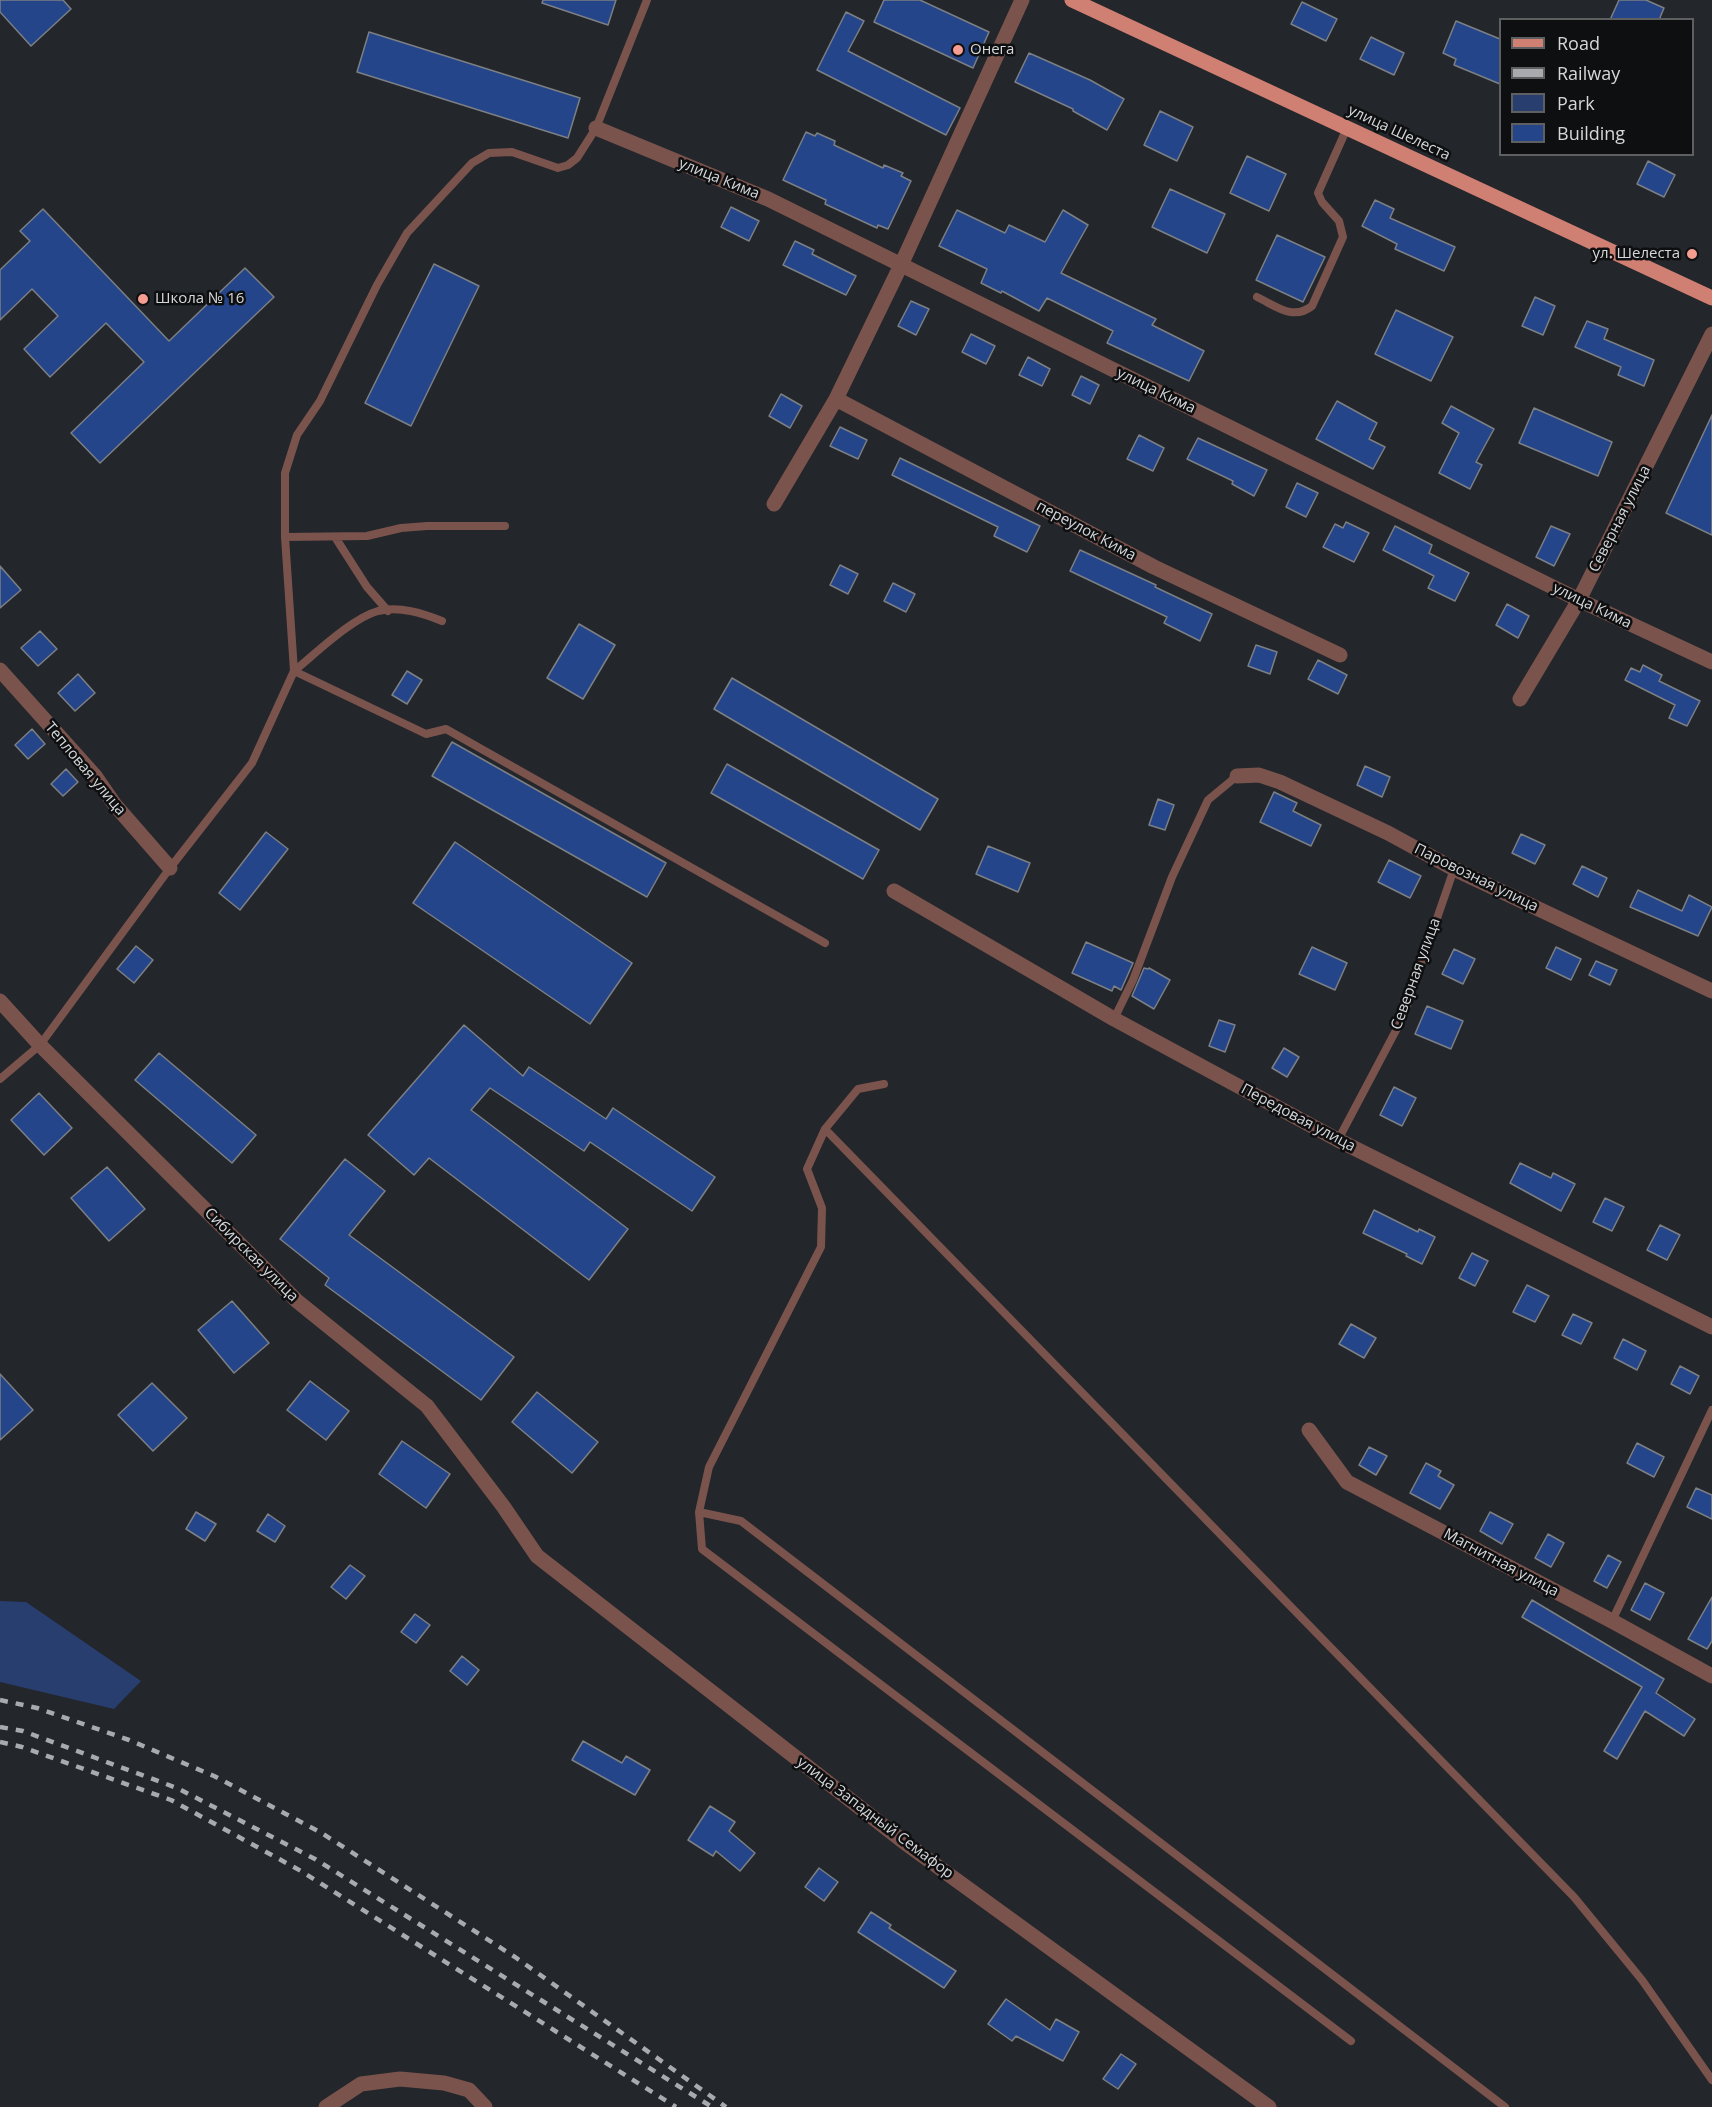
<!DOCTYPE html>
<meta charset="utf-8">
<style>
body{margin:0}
#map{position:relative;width:1712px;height:2107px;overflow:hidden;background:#23262a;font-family:"Open Sans",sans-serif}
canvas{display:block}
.legend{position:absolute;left:1499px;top:18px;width:195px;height:138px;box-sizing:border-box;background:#0e0f10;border:2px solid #5e5f61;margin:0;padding:8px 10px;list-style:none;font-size:18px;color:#d6d7da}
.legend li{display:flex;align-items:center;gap:12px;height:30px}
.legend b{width:30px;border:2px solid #5e5f61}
</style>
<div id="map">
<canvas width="1712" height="2107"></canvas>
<ul class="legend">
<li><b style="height:8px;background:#d07f73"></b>Road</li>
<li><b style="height:8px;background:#a9aaae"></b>Railway</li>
<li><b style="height:16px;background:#273e6e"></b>Park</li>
<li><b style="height:16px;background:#244589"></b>Building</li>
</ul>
</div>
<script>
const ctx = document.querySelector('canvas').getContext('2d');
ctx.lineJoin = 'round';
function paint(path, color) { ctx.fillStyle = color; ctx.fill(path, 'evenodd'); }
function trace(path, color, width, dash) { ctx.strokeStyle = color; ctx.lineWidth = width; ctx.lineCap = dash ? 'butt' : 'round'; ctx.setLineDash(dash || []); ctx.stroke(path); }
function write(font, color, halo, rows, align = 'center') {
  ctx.font = font + ' "Open Sans",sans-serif'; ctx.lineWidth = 5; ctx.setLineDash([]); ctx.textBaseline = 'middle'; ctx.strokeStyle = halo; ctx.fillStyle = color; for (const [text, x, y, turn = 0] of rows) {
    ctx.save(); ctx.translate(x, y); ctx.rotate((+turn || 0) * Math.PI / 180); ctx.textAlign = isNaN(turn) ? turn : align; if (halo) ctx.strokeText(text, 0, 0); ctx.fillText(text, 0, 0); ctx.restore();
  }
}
const green = new Path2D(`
 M0 1601 26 1602 141 1681 114 1709 0 1682Z`);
const building = new Path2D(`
 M0 0H63L71 9 31 46 0 12Z
 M543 0H616L608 25 542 3Z
 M884 0H920L989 32 973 68 874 22Z
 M1619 0H1646L1664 8 1659 20H1610Z
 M1302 2 1337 19 1326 41 1291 24Z
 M846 12 864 21 848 51 960 108 946 135 817 70Z
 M1456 21 1500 39V84L1454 65 1456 59 1443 53Z
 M369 32 580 98 568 138 357 72Z
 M1371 37 1404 53 1394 75 1360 59Z
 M1029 53 1090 80 1124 99 1107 130 1073 111V109L1015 82Z
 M1160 111 1193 127 1177 161 1144 145Z
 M806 132 815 136 817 133 835 141 834 145 883 168 884 165 903 173 901 176 911 181 888 229 878 225 877 228 825 204 826 200 783 180Z
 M1247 156 1286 174 1269 211 1230 193Z
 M1648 161 1675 175 1664 197 1637 184Z
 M1170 189 1225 214 1207 253 1152 227Z
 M1375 200 1394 209 1390 218 1455 247 1444 271 1395 249 1397 244 1362 226Z
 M731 207 759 221 749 241 721 227Z
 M43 209 169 341 245 268 274 297 100 463 71 433 144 362 106 323 50 377 24 349 58 316 32 289 0 320V270L30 241 20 231Z
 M957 210 1005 233 1009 225 1045 242 1063 210 1088 225 1061 273 1156 319 1152 325 1204 351 1189 381 1107 343 1113 331 1047 298 1039 311 1002 291 1001 293 981 283 987 269 939 246Z
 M1277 235 1325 257 1303 302 1256 280Z
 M795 241 814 250 812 254 856 276 846 295 783 265Z
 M434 264 479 286 411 426 365 403Z
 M1535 297 1555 306 1543 335 1522 326Z
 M911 301 929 309 916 335 898 326Z
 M1396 310 1453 337 1431 381 1375 354Z
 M1587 321 1608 329 1604 339 1654 360 1644 386 1618 375 1621 367 1575 347Z
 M971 334 995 346 986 364 962 352Z
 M1028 357 1050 369 1042 386 1019 375Z
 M1081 376 1099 385 1090 404 1072 395Z
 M781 394 802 406 790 428 769 416Z
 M1337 401 1377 423 1369 439 1385 447 1373 469 1316 439Z
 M1451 406 1494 429 1476 462 1482 465 1470 489 1439 473 1459 433 1442 423Z
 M1534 408 1612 442 1598 476 1519 443Z
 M1712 415V535L1666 513Z
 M840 427 867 440 858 459 830 446Z
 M1139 435 1164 448 1153 471 1127 459Z
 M1198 438 1267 470 1254 496 1232 484 1233 481 1187 459Z
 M900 458 1040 526 1027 552 994 536 998 527 892 475Z
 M1297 483 1318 493 1306 517 1286 507Z
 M1346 522 1369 533 1354 562 1323 547 1335 524 1343 528Z
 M1395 526 1432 545 1429 553 1469 573 1455 601 1428 588 1434 576 1383 550Z
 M1551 526 1570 534 1554 566 1536 557Z
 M1080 550 1156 585 1155 587 1212 614 1200 641 1164 623 1167 617 1070 571Z
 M840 565 858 574 848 594 830 585Z
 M0 566 21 590 0 608Z
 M893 583 915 594 906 612 884 601Z
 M1507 604 1529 616 1518 638 1496 625Z
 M579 624 615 645 583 699 547 678Z
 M40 631 57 649 38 666 21 648Z
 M1256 645 1277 652 1270 674 1248 666Z
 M1318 660 1347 675 1338 694 1308 679Z
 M1643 665 1662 675 1659 681 1700 701 1687 726 1669 718 1675 705 1625 680 1631 668 1640 672Z
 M407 671 422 680 407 704 392 695Z
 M78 674 95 693 75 711 58 693Z
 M732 678 938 799 920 830 714 709Z
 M32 729 45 744 28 759 15 745Z
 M452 742 666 863 647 897 432 776Z
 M727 764 879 850 863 879 711 793Z
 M1365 766 1390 777 1382 797 1357 785Z
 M66 769 78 782 63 796 51 784Z
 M1274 792 1297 803 1293 811 1321 825 1311 846 1260 822Z
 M1158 799 1174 805 1165 830 1149 825Z
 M266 832 288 849 240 910 219 893Z
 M1521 834 1545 845 1535 864 1512 853Z
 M455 842 632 963 590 1024 413 903Z
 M988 846 1030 863 1018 892 976 874Z
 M1389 860 1421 876 1410 898 1378 882Z
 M1582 866 1607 878 1598 897 1573 884Z
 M1638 890 1682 911 1689 895 1712 907 1698 936 1630 907Z
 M1086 942 1133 963 1121 990 1114 986 1112 991 1072 973Z
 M136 946 153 960 134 983 117 969Z
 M1312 947 1347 963 1335 990 1299 974Z
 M1556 947 1581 959 1571 980 1546 968Z
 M1454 949 1475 959 1463 984 1442 974Z
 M1596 961 1617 970 1610 985 1589 975Z
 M1144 968 1148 969 1149 968 1170 980 1154 1009 1132 996Z
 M1427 1006 1463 1021 1451 1049 1415 1034Z
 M1219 1020 1235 1025 1225 1052 1209 1046Z
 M464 1025 523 1076 529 1067 606 1119 613 1108 715 1177 692 1211 590 1142 584 1151 490 1088 471 1110 628 1229 589 1280 429 1158 414 1175 368 1135Z
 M1284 1048 1299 1057 1287 1077 1272 1068Z
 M159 1053 256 1135 232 1163 135 1080Z
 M1394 1087 1416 1098 1402 1126 1380 1115Z
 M39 1093 72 1128 44 1155 11 1120Z
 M345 1159 385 1191 349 1235 514 1357 481 1400 325 1285 329 1278 280 1239Z
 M1520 1163 1551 1178 1553 1173 1575 1184 1561 1211 1510 1183Z
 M107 1167 145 1209 109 1241 71 1198Z
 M1605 1198 1624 1207 1612 1231 1593 1222Z
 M1374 1210 1418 1232 1419 1229 1435 1237 1422 1264 1406 1256 1407 1254 1363 1233Z
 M1660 1225 1680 1235 1667 1260 1647 1250Z
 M1472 1253 1488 1261 1475 1286 1459 1278Z
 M1527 1285 1549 1296 1535 1322 1513 1312Z
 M232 1301 269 1343 234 1373 198 1330Z
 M1573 1314 1592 1323 1581 1344 1562 1335Z
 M1351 1324 1376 1338 1364 1358 1339 1344Z
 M1623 1339 1646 1351 1637 1370 1614 1358Z
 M1680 1366 1699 1376 1690 1394 1671 1384Z
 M0 1374 33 1410 0 1440Z
 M310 1381 349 1411 326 1440 287 1410Z
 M152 1383 187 1418 153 1451 118 1415Z
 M537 1392 598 1442 572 1473 512 1422Z
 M402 1441 450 1474 426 1508 379 1474Z
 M1637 1443 1664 1457 1654 1477 1627 1463Z
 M1369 1447 1387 1456 1376 1475 1359 1465Z
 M1426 1463 1441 1471 1438 1476 1454 1485 1440 1509 1410 1493Z
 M1696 1488 1712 1495V1519L1687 1507Z
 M196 1512 216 1524 205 1541 186 1529Z
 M1490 1512 1513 1524 1502 1544 1480 1531Z
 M268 1514 285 1526 275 1542 257 1531Z
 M1548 1534 1564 1543 1551 1567 1535 1558Z
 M1608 1555 1621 1562 1607 1588 1594 1581Z
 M350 1565 365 1576 346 1599 331 1587Z
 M1645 1583 1664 1593 1650 1620 1631 1610Z
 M1712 1597V1641L1707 1649 1688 1639Z
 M1532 1600 1664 1679 1656 1693 1695 1719 1684 1736 1645 1711 1617 1759 1604 1751 1642 1687 1522 1617Z
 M415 1614 430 1625 416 1643 401 1632Z
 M462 1656 479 1670 467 1685 450 1671Z
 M583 1741 622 1763 626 1756 650 1770 635 1795 572 1760Z
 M710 1806 735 1822 729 1831 755 1853 740 1871 716 1851 713 1856 688 1840Z
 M819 1868 838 1882 824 1901 805 1887Z
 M871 1912 891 1925 889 1928 956 1971 944 1988 858 1932Z
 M1006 1999 1050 2030 1056 2019 1079 2032 1063 2061 1016 2036 1012 2041 988 2024Z
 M1121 2054 1136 2064 1118 2089 1103 2079Z`);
const lane = new Path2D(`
 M1257 297C1276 306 1293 321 1312 306L1343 237 1339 221 1322 202 1318 193 1347 128
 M285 537 367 536 401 528 427 526H505
 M335 537 367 587 388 611
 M442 621C422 613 400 606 378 611 352 618 315 654 294 671L426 734 446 729 825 943
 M1114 1019 1133 980 1172 877 1208 800 1237 776
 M0 1079 40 1045 170 868 252 763 294 671 285 537V473L297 435 320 401 377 285 407 233 472 163 489 153 512 152 558 168 568 165 577 158 596 128 647 0
 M884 1084 858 1089 825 1129 807 1169 822 1208 821 1247 709 1467 699 1512 702 1549 1351 2041
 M825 1129 1574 1897 1642 1980 1712 2080
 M1338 1140 1403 1017 1454 869
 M699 1512 741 1521 1505 2107
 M1612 1621 1712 1410`);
const street = new Path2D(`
 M596 128 768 199 1579 600 1712 662
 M836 399 1154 567 1340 655
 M774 504 836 399 901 265 1022 0
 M0 670 95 776 115 805 170 868
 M1520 699 1579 600 1712 334
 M1237 776 1259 775 1280 782 1388 833 1454 869 1712 991
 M894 891 1114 1019 1338 1140 1712 1327
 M0 1001 40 1045 297 1301 427 1406 503 1506 537 1556 908 1845 1269 2107
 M1309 1430 1347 1482 1612 1621 1712 1676
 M326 2107 361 2084 400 2079 444 2083 469 2090 485 2107`);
const primary = new Path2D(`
 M1072 0 1712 298`);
const rail = new Path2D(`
 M0 1700 37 1708 129 1740 214 1776 320 1832 515 1957 726 2107
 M0 1727 23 1731 177 1788 315 1859 712 2107
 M0 1742 22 1747 171 1800 301 1871 676 2107`);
const markers = [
 [958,50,6,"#f59d90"],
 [1692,254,6,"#f59d90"],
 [143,299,6,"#f59d90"]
];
const poiNames = [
 ["Онега",970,50],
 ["ул. Шелеста",1680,254,"right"],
 ["Школа № 16",155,299]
];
const streetNames = [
 ["улица Шелеста",1399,133,25],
 ["улица Кима",719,179,22],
 ["улица Кима",1156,391,26],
 ["Северная улица",1620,519,-63],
 ["переулок Кима",1086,531,28],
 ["улица Кима",1592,606,26],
 ["Тепловая улица",85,769,50],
 ["Паровозная улица",1476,878,26],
 ["Северная улица",1416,974,-70],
 ["Передовая улица",1298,1118,28],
 ["Сибирская улица",251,1255,45],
 ["Магнитная улица",1501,1563,28],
 ["улица Западный Семафор",875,1818,37]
];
paint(green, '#273e6e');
paint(building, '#244589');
trace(building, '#7c7f84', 1.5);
trace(lane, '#7b534d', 8);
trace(street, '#7b534d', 15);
trace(primary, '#d07f73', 15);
trace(rail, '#a9aaae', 4.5, [8, 8]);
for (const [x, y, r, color] of markers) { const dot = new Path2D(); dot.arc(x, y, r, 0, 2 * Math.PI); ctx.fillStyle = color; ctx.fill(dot); trace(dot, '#0e0f10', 2); }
write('15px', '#d6d7da', '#0e0f10', poiNames, 'left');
write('15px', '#d6d7da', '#0e0f10', streetNames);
</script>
